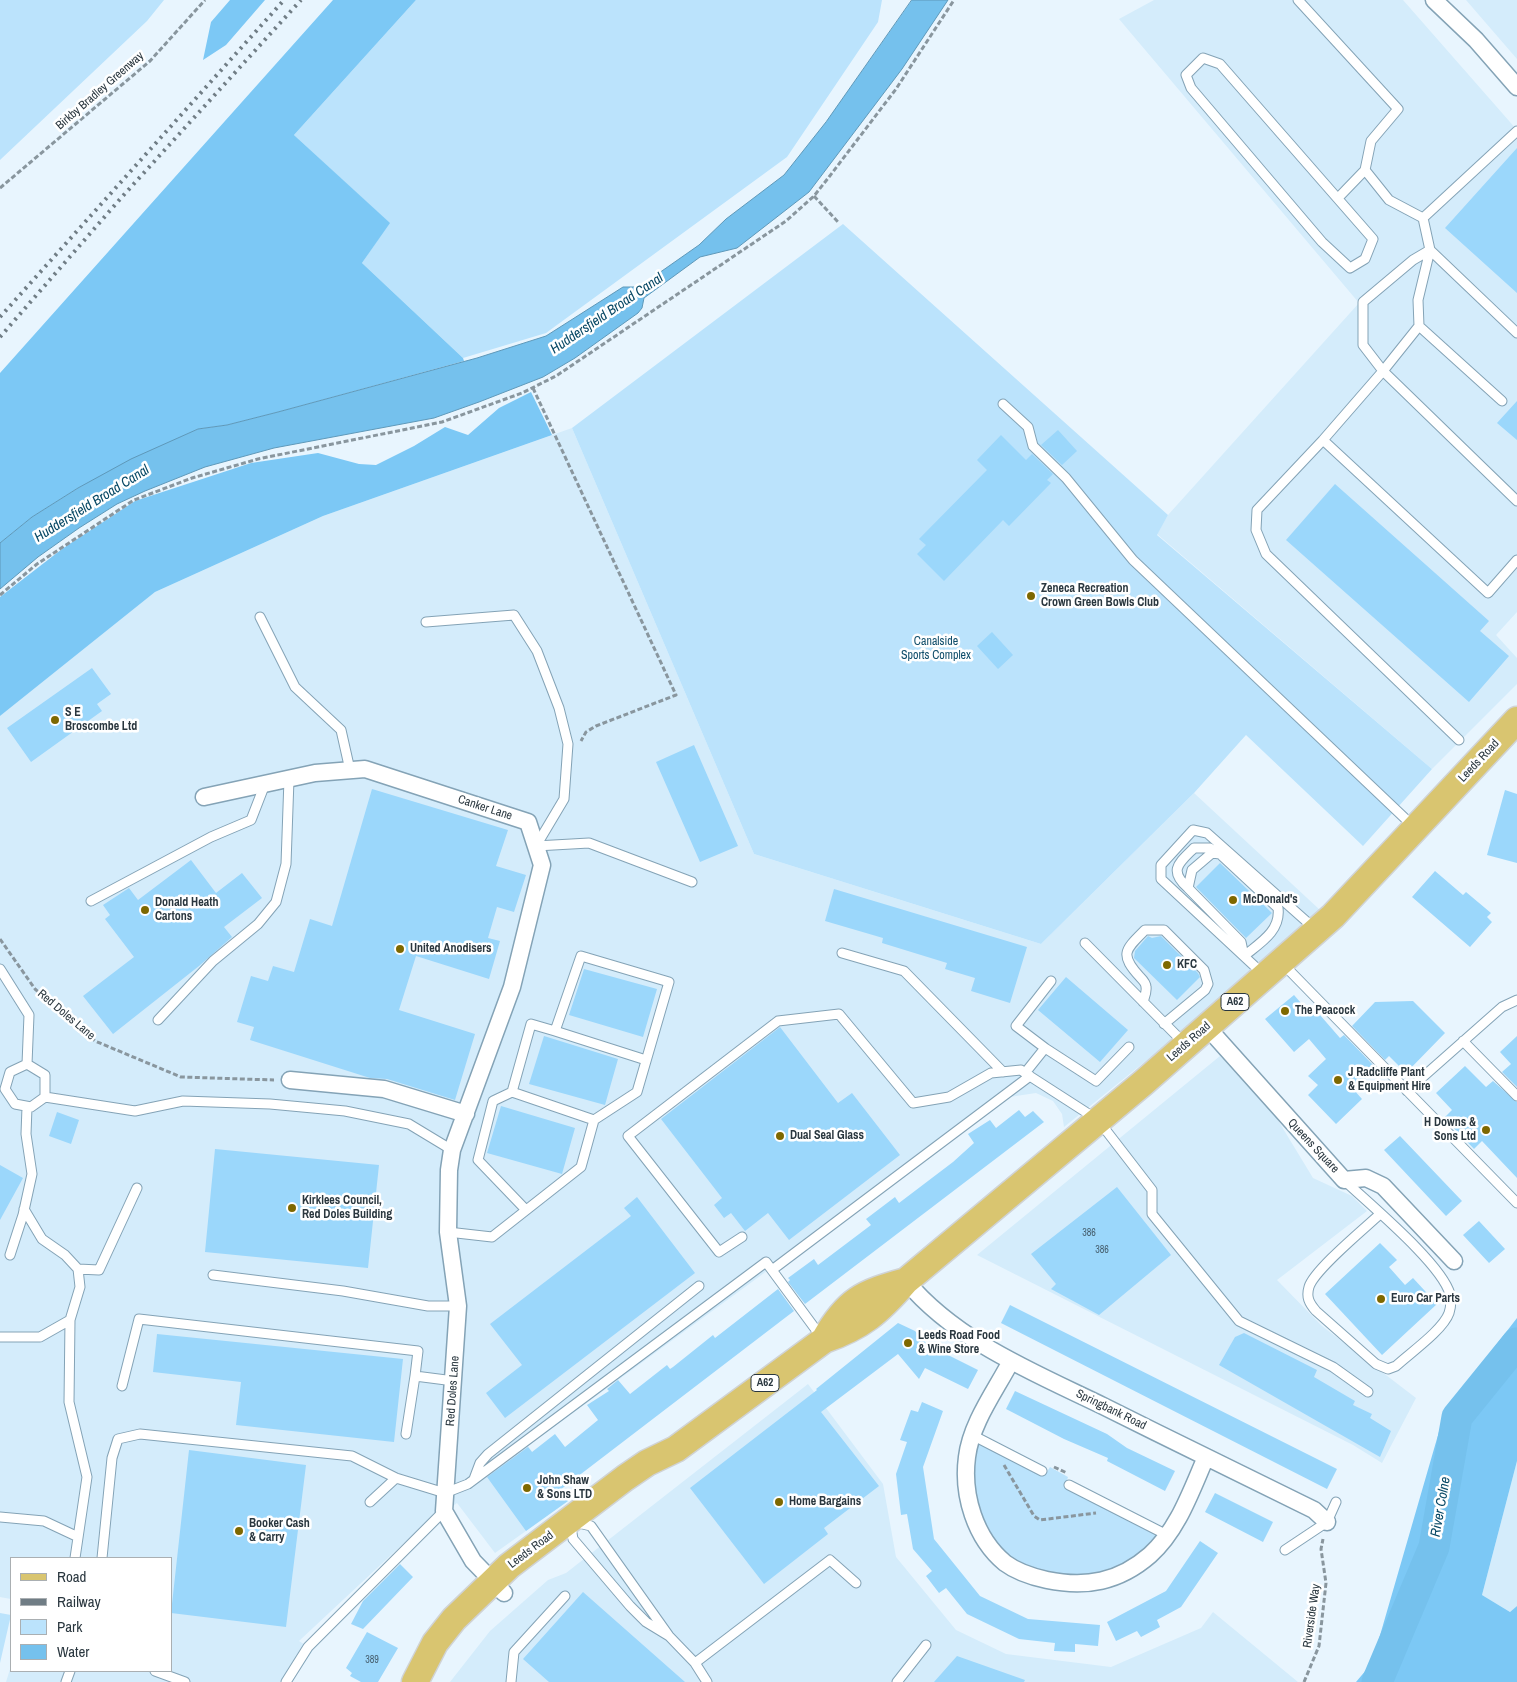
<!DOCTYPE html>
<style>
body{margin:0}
#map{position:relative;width:1517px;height:1682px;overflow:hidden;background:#e8f5fe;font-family:"Archivo Narrow",sans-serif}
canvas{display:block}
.legend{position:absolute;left:10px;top:1557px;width:162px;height:115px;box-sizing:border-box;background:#fff;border:1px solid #aaafb2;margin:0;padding:6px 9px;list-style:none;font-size:15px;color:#2a373f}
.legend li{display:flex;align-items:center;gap:10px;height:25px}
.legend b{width:25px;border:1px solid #aaafb2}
</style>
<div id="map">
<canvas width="1517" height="1682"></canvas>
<ul class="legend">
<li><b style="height:6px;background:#d9c570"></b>Road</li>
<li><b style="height:6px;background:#707d85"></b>Railway</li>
<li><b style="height:14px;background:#bbe3fc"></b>Park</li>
<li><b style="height:14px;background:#75c1ed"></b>Water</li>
</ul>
</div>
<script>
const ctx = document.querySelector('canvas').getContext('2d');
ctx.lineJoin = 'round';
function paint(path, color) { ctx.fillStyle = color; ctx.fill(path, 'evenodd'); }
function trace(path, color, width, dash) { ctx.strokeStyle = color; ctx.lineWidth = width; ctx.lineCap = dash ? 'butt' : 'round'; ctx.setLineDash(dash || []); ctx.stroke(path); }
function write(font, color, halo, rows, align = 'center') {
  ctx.font = font + ' "Archivo Narrow",sans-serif'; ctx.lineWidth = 5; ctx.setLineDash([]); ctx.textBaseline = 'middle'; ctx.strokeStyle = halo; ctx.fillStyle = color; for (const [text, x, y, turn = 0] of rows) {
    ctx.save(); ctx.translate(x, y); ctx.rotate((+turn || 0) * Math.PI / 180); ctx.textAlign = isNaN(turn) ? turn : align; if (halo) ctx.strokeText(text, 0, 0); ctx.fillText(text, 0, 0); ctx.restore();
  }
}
const built = new Path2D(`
 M1154 0H1403L1517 130V612L1496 635 1517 658V684L1432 769 1157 534 1168 515 1359 303 1119 19Z
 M1466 0H1517V59Z
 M572 428 754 854 1041 944 1194 793 1320 910 1157 1052 1064 1127 1062 1114 1053 1101 1036 1093 1003 1098 528 1446 568 1501 495 1553 457 1503 405 1542 299 1641 313 1650 292 1682H6L11 1666V1671H171V1558H11V1599L0 1597V716L155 592 323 516Z
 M1220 1056 1276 1117 1313 1178 1352 1196 1367 1211 1277 1280 1322 1326 1416 1398 1382 1463 1353 1445 977 1255Z
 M808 1384 883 1484 896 1557 956 1630 1006 1654 1111 1667 1201 1628 1213 1612 1298 1682H450L490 1631 548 1580 566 1573Z
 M1517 1461V1606L1510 1612 1482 1595Z`);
const green = new Path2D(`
 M0 0H164L147 21 0 160Z
 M416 0H882L878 22 787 157 546 333 463 358 362 263 389 223 294 135Z
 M843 224 1168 515 1157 535 1432 769 1363 846 1246 735 1194 793 1041 944 754 854 572 428Z
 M973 1439 1045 1475 1050 1467 1068 1477 1065 1486 1160 1537 1149 1550 1103 1577 1056 1578 1007 1560 975 1510Z
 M0 1613 11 1615 0 1663Z`);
const forest = new Path2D(`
 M230 0H265L226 45 203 60 211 22Z
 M333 0H416L294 135 390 223 362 263 463 358 464 361 278 412 227 425 198 429 78 488 32 517 0 543V373Z
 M531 392 552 435 323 516 155 592 0 716V597L62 549 135 501 251 463 318 453 359 464 376 465 414 446 445 427 468 435 499 408Z
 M1517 1318V1461L1482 1595 1510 1612 1517 1606V1682H1356L1372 1663 1445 1411Z`);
const water = new Path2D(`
 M912 0H948L902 69 809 192 737 248 700 257 644 298 642 308 638 313 575 358 543 377 479 402 434 418 274 448 205 467 145 491 117 504 79 528 38 557 0 589V543L32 517 78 488 131 459 198 429 227 425 278 412 477 358 546 336 623 287H639L699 245 726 219 784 175 826 122Z`);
const river = new Path2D(`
 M1377 1682 1434 1547 1457 1417 1517 1343`);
const building = new Path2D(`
 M1517 148V293L1445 228Z
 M1517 401V440L1497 423Z
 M1058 430 1077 451 1062 465 1041 445Z
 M1001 435 1026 460 1032 454 1053 474 1047 480 1051 483 1009 526 1003 520 944 581 917 554 926 545 919 539 987 470 977 460Z
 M1335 484 1489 621 1480 631 1509 656 1469 702 1286 540Z
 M992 632 1013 655 998 669 977 646Z
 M92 668 111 694 97 704 102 711 31 762 7 728Z
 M694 745 738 846 700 862 656 762Z
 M372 789 508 830 496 866 526 875 514 912 497 907 488 938 500 941 489 979 416 956 399 1010 475 1034 455 1100 387 1079 370 1078 250 1040 254 1027 237 1022 251 976 268 981 273 966 294 972 310 919 332 926Z
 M1505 790 1517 794V863L1487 855Z
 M191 860 216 893 242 873 262 898 224 927 232 937 199 966 113 1034 83 996 134 957 105 919 110 915 103 905 129 888 138 900Z
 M1220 863 1272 913 1246 938 1196 887Z
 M1435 871 1463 895 1466 892 1491 913 1487 917 1492 922 1470 947 1412 897Z
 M834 889 1027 947 1010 1003 971 991 975 978 945 969 947 963 882 943 883 938 825 921Z
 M1148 936 1152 938 1161 936 1198 973 1200 977 1177 1000 1134 958 1135 951Z
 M584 969 657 989 643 1037 569 1015Z
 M1066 977 1128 1030 1100 1062 1038 1010Z
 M1294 995 1308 1011 1313 1007 1340 1038 1344 1035 1376 1068 1354 1090 1362 1099 1336 1124 1308 1095 1318 1085 1308 1076 1326 1059 1309 1039 1294 1052 1265 1019Z
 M1413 1001 1445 1033 1406 1073 1389 1056 1385 1060 1352 1026 1375 1002Z
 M780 1027 838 1103 852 1093 900 1155 789 1240 768 1213 745 1231 731 1213 724 1218 714 1205 722 1198 661 1119Z
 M544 1036 618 1059 605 1105 529 1084Z
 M1517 1036V1087L1502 1072 1511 1064 1500 1052Z
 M1465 1066 1486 1087 1493 1081 1517 1102V1178L1482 1141 1474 1149 1444 1118 1452 1110 1436 1093Z
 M501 1106 575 1128 562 1174 487 1153Z
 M1019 1110 1025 1117 1033 1111 1044 1122 805 1304 788 1282 790 1280 788 1278 814 1259 818 1265 871 1225 866 1219 895 1197 899 1203 953 1162 974 1143 968 1134 990 1120 996 1128Z
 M57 1112 79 1120 71 1144 49 1136Z
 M1400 1136 1462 1201 1446 1216 1384 1150Z
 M215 1149 379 1165 368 1268 205 1252Z
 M0 1165 23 1178 0 1220Z
 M1117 1187 1171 1255 1099 1315 1051 1289 1056 1284 1031 1254Z
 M637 1197 695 1273 505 1418 486 1393 522 1365 490 1324 631 1216 624 1208Z
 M1479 1221 1505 1249 1489 1263 1463 1235Z
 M1380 1243 1397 1260 1389 1267 1405 1285 1413 1278 1437 1304 1382 1355 1325 1294Z
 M778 1289 794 1311 560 1490 568 1501 526 1531 487 1477 528 1447 532 1452 555 1434 565 1447 598 1420 587 1405 609 1391 607 1389 618 1380 630 1394 667 1365 670 1369 673 1367 713 1335 715 1338Z
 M1010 1305 1337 1469 1327 1489 1001 1323Z
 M898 1323 915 1331 928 1345 978 1370 968 1389 925 1368 919 1379 898 1354 821 1412 879 1486 824 1528 828 1534 764 1584 690 1488 817 1390 816 1389Z
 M1244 1333 1317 1370 1314 1377 1355 1401 1353 1405 1372 1414 1370 1418 1391 1431 1380 1457 1219 1365 1235 1337Z
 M157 1334 403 1359 394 1442 236 1425 241 1382 153 1372Z
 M1015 1391 1107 1434 1127 1448 1175 1471 1165 1491 1107 1461 1108 1458 1064 1439 1006 1409Z
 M922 1402 943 1411 923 1467 934 1539 980 1596 1028 1619 1100 1625 1098 1646 1075 1644V1652L1054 1651 1055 1643 1019 1639 967 1614 946 1588 939 1593 926 1576 932 1571 913 1549 907 1514 901 1515 896 1474 907 1442 900 1440 911 1410 918 1412Z
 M189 1450 306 1465 286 1627 171 1613Z
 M1215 1493 1273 1522 1263 1542 1205 1512Z
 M1200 1541 1218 1553 1181 1607 1157 1620 1160 1627 1141 1637 1137 1631 1116 1641 1107 1622 1166 1591Z
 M400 1564 413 1577 363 1629 351 1624 363 1601Z
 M583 1592 685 1682H549L523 1659Z
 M367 1632 398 1648 378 1682H361L350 1676 352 1673 346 1668Z
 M957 1656 1025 1680 1024 1682H934Z`);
const path = new Path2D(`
 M0 188 150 61 205 0
 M814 196 838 222
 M533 388 676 695 596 726 586 732 581 741
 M0 595 37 564 134 500 192 478 258 459 442 422 522 393 556 376 786 221 814 196 829 177 896 89 954 0
 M0 939 35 989 95 1041 181 1077 274 1080
 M1004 1465 1034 1516 1040 1520 1096 1513
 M1054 1467 1067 1473
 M1304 1682 1319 1646 1326 1583 1321 1549 1323 1539`);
const service = new Path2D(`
 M1298 0 1398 109 1371 141 1365 170 1389 200 1423 218 1517 131
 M1203 58 1220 64 1373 239 1365 259 1350 268 1322 242 1191 88 1186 75Z
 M1338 198 1365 170
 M1423 218 1430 250 1517 333
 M1430 250 1418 300 1419 326 1502 401
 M1419 326 1383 371 1517 501
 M1003 404 1028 427 1033 446 1066 478 1133 560 1413 826
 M1323 440 1383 371 1363 345V302L1413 260 1430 250
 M260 617 295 687 341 730 350 770
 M426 622 514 615 537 651 559 708 568 744 564 799 536 846
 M1459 740 1266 554 1256 530 1257 510 1323 440 1488 593 1517 560
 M536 846 589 843 692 882
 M1212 853 1220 854 1278 908C1281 931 1260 943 1244 956L1241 942 1188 888 1192 870Z
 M1188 888C1168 870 1179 863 1194 848H1210L1218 853
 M91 901 211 837 251 820 265 784
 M1085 943 1184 1043
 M842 953 904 971 1003 1072
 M1283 964 1517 1203
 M0 969 29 1015 27 1064
 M1263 974 1161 879V865L1193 830 1207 833 1315 929
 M1143 1002C1144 998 1147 992 1146 987 1146 983 1143 980 1140 977 1119 954 1125 950 1145 930H1164L1204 970 1208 984 1205 990 1164 1024
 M158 1020 213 961 258 924 276 902 286 864 289 779
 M555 1031 646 1060
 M1463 1041 1517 1096
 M1045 1048 1016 1026 1051 981
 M27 1064 45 1075V1097L31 1107 15 1104 5 1089 10 1072Z
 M1025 1073 1045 1048 1096 1081 1129 1047
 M1407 1091 1502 1007 1517 1000
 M512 1092 594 1120
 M45 1097 135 1111 183 1101 270 1104 345 1111 409 1124 452 1150
 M1344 1180C1369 1204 1441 1263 1450 1294 1451 1299 1451 1307 1449 1313 1443 1330 1410 1353 1396 1366L1388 1369 1376 1364 1316 1311C1309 1303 1306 1297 1309 1287 1314 1270 1364 1229 1380 1214
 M24 1209 42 1239 65 1255 78 1269 80 1287 70 1320
 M448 1232 492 1237 581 1167 594 1120 637 1092 669 982 581 956 555 1031 531 1024 512 1092 493 1101 478 1160 526 1210
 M742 1237 719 1252 628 1136 778 1021 839 1014 913 1103 949 1097 991 1073 1021 1070 1025 1073 1098 1120 1152 1190V1214L1239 1321 1333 1367 1368 1392
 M10 1255 23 1215 32 1174 26 1134 27 1107
 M78 1269 99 1270 137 1188
 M772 1270 1030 1076
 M213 1275 343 1291 428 1306H458
 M0 1337H40L70 1320 69 1402 87 1477 75 1558
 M122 1386 139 1319 418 1351 415 1376 454 1381
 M406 1434 415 1376
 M972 1435 1042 1471
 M474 1479 480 1463 488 1454 699 1286
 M1069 1485 1167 1535
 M370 1502 396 1478
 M0 1517 44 1521 76 1536
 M1285 1550 1327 1522 1336 1502
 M102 1558 112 1458 118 1439 140 1434 352 1456 396 1478 445 1493 468 1484 766 1262 822 1338
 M669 1636 646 1622 630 1606 573 1539 570 1521 591 1526 669 1636 695 1663 707 1682
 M695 1663 830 1560 856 1583
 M155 1671 185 1682
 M66 1682 70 1671
 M286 1682 308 1647 444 1511
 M511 1682 514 1652 565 1596
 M897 1682 926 1645`);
const minor = new Path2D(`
 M1434 0 1476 40 1517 87
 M204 797 315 773 365 769 528 822 542 865 512 987 452 1150 449 1170 448 1232 458 1306 444 1511 473 1561 504 1593
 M1207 1027 1344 1180 1366 1178 1383 1186 1454 1261
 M290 1080 384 1089 466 1114
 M906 1281C956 1341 1033 1372 1103 1406 1173 1441 1243 1475 1314 1510L1327 1522
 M1011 1361C996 1390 971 1423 967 1457 962 1495 975 1538 1005 1563 1017 1572 1033 1577 1047 1580 1086 1588 1119 1582 1150 1555 1178 1530 1191 1491 1206 1457`);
const primary = new Path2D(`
 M824 1340C847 1300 862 1293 906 1281
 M415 1682 435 1643 454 1619 509 1566 625 1478 647 1463 676 1449 824 1340C862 1327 879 1312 906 1281L1143 1083 1333 916 1517 720`);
const rail = new Path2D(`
 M0 317 284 0
 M0 337 121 198 301 0`);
const markers = [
 [1031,596,5,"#7e6800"],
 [55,720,5,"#7e6800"],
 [1233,900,5,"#7e6800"],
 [145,910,5,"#7e6800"],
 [400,949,5,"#7e6800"],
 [1167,965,5,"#7e6800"],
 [1285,1011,5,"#7e6800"],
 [1338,1080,5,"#7e6800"],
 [1486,1130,5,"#7e6800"],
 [780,1136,5,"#7e6800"],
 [292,1208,5,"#7e6800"],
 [1381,1299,5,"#7e6800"],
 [908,1343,5,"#7e6800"],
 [527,1488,5,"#7e6800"],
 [779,1502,5,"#7e6800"],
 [239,1531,5,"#7e6800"]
];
const numberNames = [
 ["386",1089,1233],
 ["386",1102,1250],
 ["389",372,1660]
];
const shields = [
 [1235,1002,28],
 [765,1383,28]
];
const shieldNames = [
 ["A62",1235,1002],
 ["A62",765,1383]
];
const streetNames = [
 ["Birkby Bradley Greenway",100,91,-41],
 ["Leeds Road",1479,761,-47],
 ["Canker Lane",485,808,18],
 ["Red Doles Lane",66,1015,40],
 ["Leeds Road",1189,1042,-41],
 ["Queens Square",1313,1146,47],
 ["Red Doles Lane",453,1391,-86],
 ["Springbank Road",1111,1410,26],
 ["Leeds Road",531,1550,-37],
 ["Riverside Way",1312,1616,-82]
];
const poiNames = [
 ["Zeneca Recreation",1041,589],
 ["Crown Green Bowls Club",1041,603],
 ["S E",65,713],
 ["Broscombe Ltd",65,727],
 ["McDonald's",1243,900],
 ["Donald Heath",155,903],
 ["Cartons",155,917],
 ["United Anodisers",410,949],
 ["KFC",1177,965],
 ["The Peacock",1295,1011],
 ["J Radcliffe Plant",1348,1073],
 ["& Equipment Hire",1348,1087],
 ["H Downs &",1476,1123,"right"],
 ["Sons Ltd",1476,1137,"right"],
 ["Dual Seal Glass",790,1136],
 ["Kirklees Council,",302,1201],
 ["Red Doles Building",302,1215],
 ["Euro Car Parts",1391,1299],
 ["Leeds Road Food",918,1336],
 ["& Wine Store",918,1350],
 ["John Shaw",537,1481],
 ["& Sons LTD",537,1495],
 ["Home Bargains",789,1502],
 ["Booker Cash",249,1524],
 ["& Carry",249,1538]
];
const parkNames = [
 ["Canalside",936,642],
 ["Sports Complex",936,656]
];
const waterNames = [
 ["Huddersfield Broad Canal",607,314,-34],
 ["Huddersfield Broad Canal",92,504,-32],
 ["River Colne",1441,1507,-80]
];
paint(built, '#d4ecfb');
paint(green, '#bbe3fc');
paint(forest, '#7cc8f5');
paint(water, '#75c1ed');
trace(water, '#5e98b9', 1);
trace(river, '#75c1ed', 31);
paint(building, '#9bd7fb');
trace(service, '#84a3b6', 11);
trace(minor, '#84a3b6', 19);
trace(primary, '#d0d3d5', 29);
trace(path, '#89969e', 3, [5, 2.5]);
trace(service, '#fff', 9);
trace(minor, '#fff', 16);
trace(primary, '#d9c570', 26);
trace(rail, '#707d85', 4, [2.5, 5]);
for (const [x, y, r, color] of markers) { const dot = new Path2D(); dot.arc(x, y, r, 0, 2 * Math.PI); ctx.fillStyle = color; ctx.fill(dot); trace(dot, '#fff', 2); }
write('10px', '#465f6e', null, numberNames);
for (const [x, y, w] of shields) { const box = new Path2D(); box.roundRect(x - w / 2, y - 8.5, w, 17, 4); ctx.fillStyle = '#fff'; ctx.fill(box); trace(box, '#2a373f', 1); }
write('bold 11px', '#2a373f', null, shieldNames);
write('12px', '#2a373f', '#fff', streetNames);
write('bold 12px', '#2a373f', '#fff', poiNames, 'left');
write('12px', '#104e6b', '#fff', parkNames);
write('italic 14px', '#074865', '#fff', waterNames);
</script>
